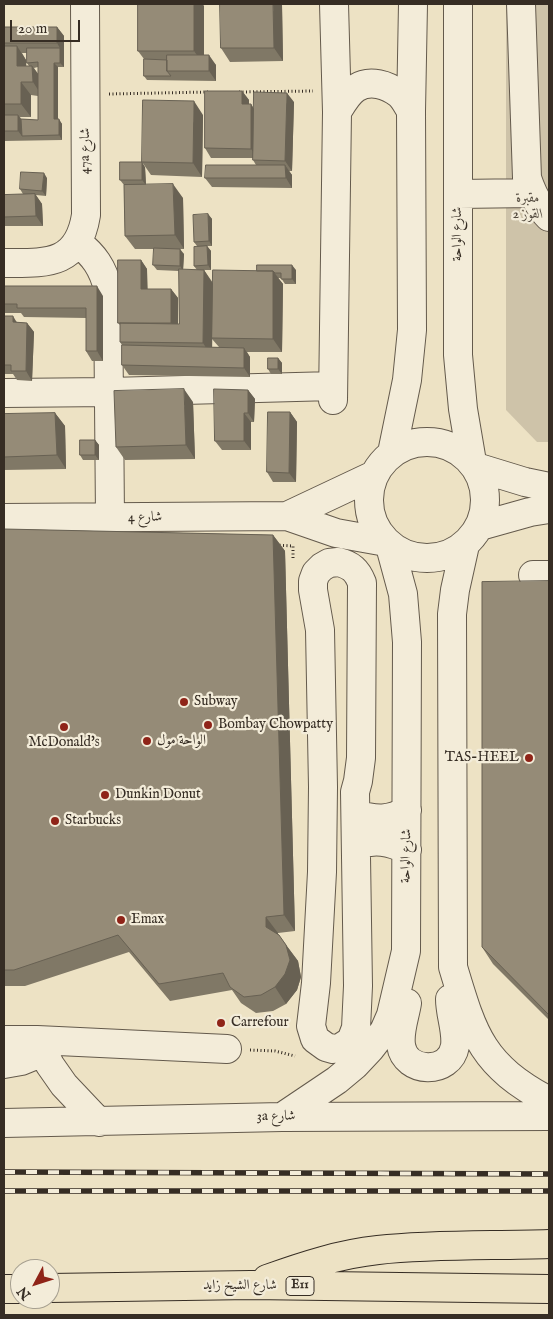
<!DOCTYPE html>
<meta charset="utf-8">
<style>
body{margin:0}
#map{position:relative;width:553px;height:1319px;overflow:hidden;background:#ede2c4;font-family:"IM FELL English",serif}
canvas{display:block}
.frame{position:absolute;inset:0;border:5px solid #362d24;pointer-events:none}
.north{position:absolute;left:10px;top:1259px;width:50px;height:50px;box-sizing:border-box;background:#f3ecd9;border:1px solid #a7a091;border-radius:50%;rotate:230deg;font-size:14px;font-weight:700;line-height:20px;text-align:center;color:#362d24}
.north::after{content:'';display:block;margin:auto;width:18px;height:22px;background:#8f2418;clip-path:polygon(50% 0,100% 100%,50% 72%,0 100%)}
.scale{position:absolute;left:10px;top:20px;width:70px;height:22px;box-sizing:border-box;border:2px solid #362d24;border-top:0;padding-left:6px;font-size:15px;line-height:18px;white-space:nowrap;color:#362d24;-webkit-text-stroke:4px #f3ecd9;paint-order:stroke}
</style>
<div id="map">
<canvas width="553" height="1319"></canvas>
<div class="frame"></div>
<div class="north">N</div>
<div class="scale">20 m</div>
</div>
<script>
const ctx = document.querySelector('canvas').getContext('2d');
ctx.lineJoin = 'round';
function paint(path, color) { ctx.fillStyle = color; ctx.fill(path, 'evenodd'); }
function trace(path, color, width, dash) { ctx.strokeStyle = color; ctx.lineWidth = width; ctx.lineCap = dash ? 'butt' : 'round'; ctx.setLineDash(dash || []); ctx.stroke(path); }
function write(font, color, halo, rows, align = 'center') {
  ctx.font = font + ' "IM FELL English",Amiri,serif'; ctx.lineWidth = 4.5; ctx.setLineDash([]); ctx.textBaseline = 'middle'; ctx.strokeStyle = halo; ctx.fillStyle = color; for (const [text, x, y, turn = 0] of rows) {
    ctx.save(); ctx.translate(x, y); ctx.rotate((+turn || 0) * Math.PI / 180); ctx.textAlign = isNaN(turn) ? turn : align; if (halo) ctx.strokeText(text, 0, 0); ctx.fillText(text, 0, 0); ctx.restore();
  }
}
const green = new Path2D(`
 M506 4H549V442H537L506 410Z`);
const path = new Path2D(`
 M239 92 313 91
 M109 94 208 92
 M276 545 293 546V560
 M250 1050 275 1051 295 1056`);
const minor = new Path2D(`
 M458 4V355L463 409 472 462
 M521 4 527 178C532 193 538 206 549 217
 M337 112C342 104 348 93 356 88 370 79 388 85 399 94 404 98 407 105 411 111
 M458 194 532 193
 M77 242C94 255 103 268 108 289L110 518
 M4 263C46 263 78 266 86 215L85 4
 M4 393 110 392 333 386
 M333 400 337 112 334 4
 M369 500a58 58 0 1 1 116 0a58 58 0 1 1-116 0Z
 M392 453 407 380 412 330 411 111 413 4
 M476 467 525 482 549 487
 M287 516 336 533 386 542
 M4 518 287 516 374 475
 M480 526 530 512 549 509
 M465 545 455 590 452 614 453 967C474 1037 482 1065 549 1101
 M338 562C351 565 357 570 362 583L361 758 358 781 355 792 358 986 356 1028 351 1041 340 1048 333 1049 326 1047 315 1039 311 1026 316 983 322 872 323 787 320 630 313 590V581L316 573 322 567 329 563Z
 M533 575H549
 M356 814C375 820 390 821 407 810
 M356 845C375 839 389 841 407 850
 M407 1003C405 1016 399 1031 401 1045 405 1074 450 1075 455 1046 457 1031 450 1015 450 999
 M4 1040H37L227 1049
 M37 1040 50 1065 64 1085 99 1122
 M4 1064 21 1061 43 1052
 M282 1117 337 1080 355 1065 370 1049 384 1031 391 1015 406 951 407 642 403 594 390 546
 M4 1123 282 1117 549 1116`);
const highway = new Path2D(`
 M267 1279C303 1266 340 1254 378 1250 435 1244 492 1246 549 1244
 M50 1288 251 1285 549 1289
 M4 1289H20`);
const rail = new Path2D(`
 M4 1172 549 1174
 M4 1191H549`);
const wall = new Path2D(`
 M138 4H202L204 6V55L216 65V81L147 80 144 76V59L138 51Z
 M282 5 283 61 230 62 221 48Z
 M4 27H57L64 36V67H58V119L62 124V140L4 141ZM22 53H27V63L29 66H26V60ZM38 67V74L34 68ZM31 95 38 96V120L21 119 20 117H31Z
 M242 91 249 100V104H251L254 109 294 102 292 171H289L292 175V188L212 187 205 178 256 165 253 160V158H211L205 148Z
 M203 115 202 177 151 175 142 162Z
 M145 167 146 185 183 198 184 249H176L184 254 183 270H197L194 266 197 246 194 242 208 214 212 219V246H202H207L211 251V270H204L213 283 257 271 296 270V284H285L281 278H278L283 284 282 352H247L250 357V377L129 375 122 365V345L120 342V325L118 323 141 260 147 269V289H171L178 298V324H179V271L157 270 153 265 154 249H135L125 236 124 185 120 180ZM212 339 219 347H212Z
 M47 178 46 196 36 195 42 204 43 226H4V195L23 194 20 189Z
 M4 286 103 296V361H92L86 351V318L24 317 21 313H4Z
 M4 316 17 322 27 323 34 332 32 381 17 380 13 374H4Z
 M278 358 282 363V374H271L268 369Z
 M248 390 255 399 254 422H251V450H222L215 441Z
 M193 402 195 459 125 460 116 447Z
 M290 412 297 422 296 482H273L267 472Z
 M55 413 65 426 66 469 4 470V414Z
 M95 440 99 445V460H83L80 455Z
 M4 529 273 535 285 551 295 931 278 933V934L298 961 301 977 297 990 286 1004 273 1011 256 1013 241 1003 232 990 170 1001 129 952 25 986H4Z
 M549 581V1020L493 964 482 947Z`);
const shadedWall = new Path2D(`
 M194 4H202L204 6V65L194 51Z
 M273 4H281L282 5 283 61 274 48Z
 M57 27 64 36V67L60 63V48L57 43Z
 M17 46 26 60 27 79 17 66Z
 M209 55 216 65V81L209 71Z
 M54 63 58 67V124L54 119Z
 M32 66 42 79V96L33 82Z
 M21 82 31 95V117L21 104Z
 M242 91 249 100V114L242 104Z
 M287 93 294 102 292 171 285 161Z
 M194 101 203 115 202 177 193 163Z
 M251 104 257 114 258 158 251 149Z
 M18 115 25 124 22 136 18 131Z
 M59 119 62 124V140L59 135Z
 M142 162 145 167 146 185 142 180Z
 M285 165 292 175V188L286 178Z
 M44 173 47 178 46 196 42 191Z
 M173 184 183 198 184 249 175 235Z
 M35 194 42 204 43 226 36 216Z
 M208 214 212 219V246L209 241Z
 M207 246 211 251V270L208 265Z
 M180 249 184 254 183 271 180 266Z
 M141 260 147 269 148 298 141 289Z
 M292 265 296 270V284L292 279Z
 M204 270 213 284 212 357 203 343Z
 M273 271 283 284 282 352 273 339Z
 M97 286 103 296V361L97 351Z
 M171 289 178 298V332L171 323Z
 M13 316 19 326 13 322Z
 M27 323 34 332 32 381 26 371Z
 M244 348 250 357V377L244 368Z
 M278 358 282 363V374L278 369Z
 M184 389 193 402 195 459 186 445Z
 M248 390 255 399 254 422 248 413Z
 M290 412 297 422 296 482 289 473Z
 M55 413 65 426 66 469 57 455Z
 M244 413 251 422V450L244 441Z
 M95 440 99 445V460L95 455Z
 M273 535 285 551 295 931 284 915Z
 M266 917 278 933V943L266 927Z
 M286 945 298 961 301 977 297 990 286 1004 275 987Z`);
const building = new Path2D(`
 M138 4H194V51H138Z
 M220 4H273L274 48H221Z
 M4 27H57V43H4Z
 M4 46H17V66H32L33 82H21V104H4Z
 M27 48H60V63H54V119H59V135L22 136 21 119 38 120V62L27 63Z
 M167 55H209V71H167Z
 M144 59 167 60V71L171 76H144Z
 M205 91H242V104H251V149L205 148Z
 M254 92 287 93 285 161 253 160Z
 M143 100 194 101 193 163 142 162Z
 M4 115H18V131H4Z
 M120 162H142V180H120Z
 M206 165H285L286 178H205Z
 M21 172 44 173 42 191 20 189Z
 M173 184 175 235 125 236 124 185Z
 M35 194 36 216 4 217V195Z
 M208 214 209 241 194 242 193 215Z
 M207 246 208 265 194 266V247Z
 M154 248 180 249V266L153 265Z
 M118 260H141V289H171V323H118Z
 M257 265H292V279H281V273H275L273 271H257Z
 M179 269 204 270 203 343 120 342V323L179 324Z
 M213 270 273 271V339L212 338Z
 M4 286H97V351H86V308H17V304H4Z
 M4 316H13V322L27 323 26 371H11V365H4Z
 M122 345 244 348V368L122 365Z
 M268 358H278V369H268Z
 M184 389 186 445 116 447 114 391Z
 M214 389 248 390V413H244V441H215Z
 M268 412H290L289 473 267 472Z
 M55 413 57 455 4 457V414Z
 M80 440H95V455H80Z
 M4 529 273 535 284 915 266 917V927L279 935 286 945 290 960 285 974 275 987 261 995 244 997 230 987 223 973 159 984 118 935 14 970H4Z
 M549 581V1015L482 947V582Z`);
const markers = [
 [184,702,5,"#8f2418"],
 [208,725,5,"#8f2418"],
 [64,727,5,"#8f2418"],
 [147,741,5,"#8f2418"],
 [529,758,5,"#8f2418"],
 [105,795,5,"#8f2418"],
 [55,821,5,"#8f2418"],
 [121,920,5,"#8f2418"],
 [221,1023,5,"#8f2418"]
];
const shields = [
 [300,1286,28]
];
const shieldNames = [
 ["E11",300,1286]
];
const streetNames = [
 ["47a شارع",86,151,-89],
 ["شارع الواحة",458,234,-90],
 ["شارع 4",145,518,-1],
 ["شارع الواحة",407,856,-89],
 ["3a شارع",276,1117,-1],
 ["شارع الشيخ زايد",240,1286]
];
const parkNames = [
 ["مقبرة",528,199],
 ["القوز 2",528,215]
];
const poiNames = [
 ["Subway",194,702],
 ["Bombay Chowpatty",218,725],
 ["الواحة مول",157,741],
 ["McDonald's",64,743,"center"],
 ["TAS-HEEL",519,758,"right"],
 ["Dunkin Donut",115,795],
 ["Starbucks",65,821],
 ["Emax",131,920],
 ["Carrefour",231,1023]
];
paint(green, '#cec3a9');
trace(minor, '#645a4c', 30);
trace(highway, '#362d24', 30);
trace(path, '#362d24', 3, [1, 2.5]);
trace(minor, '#f3ecd9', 28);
trace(highway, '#ede2c4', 28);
trace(rail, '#362d24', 5.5);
trace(rail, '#f3ecd9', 4, [11]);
paint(wall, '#807866');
paint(shadedWall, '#686153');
paint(building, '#958b77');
trace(building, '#686153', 1);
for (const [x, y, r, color] of markers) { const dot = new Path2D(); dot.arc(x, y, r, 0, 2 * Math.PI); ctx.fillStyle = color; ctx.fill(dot); trace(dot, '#f3ecd9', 2); }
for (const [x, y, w] of shields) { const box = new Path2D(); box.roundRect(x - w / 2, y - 9.5, w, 19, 4); ctx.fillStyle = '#f3ecd9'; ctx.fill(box); trace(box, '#362d24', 1); }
write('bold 12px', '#362d24', null, shieldNames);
write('14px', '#362d24', '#f3ecd9', streetNames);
write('italic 14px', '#544b3f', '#f3ecd9', parkNames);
write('14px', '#362d24', '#f3ecd9', poiNames, 'left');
</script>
